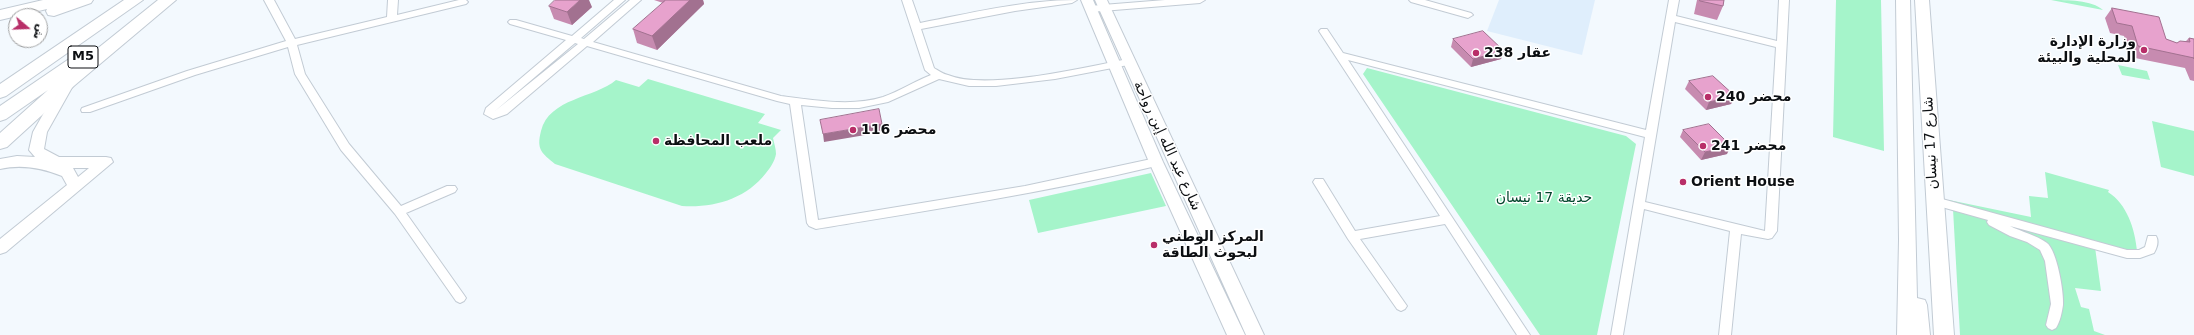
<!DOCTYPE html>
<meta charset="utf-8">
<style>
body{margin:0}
#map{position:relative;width:2194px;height:335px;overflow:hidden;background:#f3f9fe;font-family:"DejaVu Sans",Vazirmatn,sans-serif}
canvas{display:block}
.north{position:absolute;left:8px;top:8px;width:40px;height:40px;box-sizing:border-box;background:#fff;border:1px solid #9e9fa0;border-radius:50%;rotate:109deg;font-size:11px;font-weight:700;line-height:16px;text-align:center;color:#0c0f12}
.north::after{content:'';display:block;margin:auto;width:14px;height:18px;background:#b82e68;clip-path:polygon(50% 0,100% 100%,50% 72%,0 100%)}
</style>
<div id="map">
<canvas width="2194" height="335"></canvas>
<div class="north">ش</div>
</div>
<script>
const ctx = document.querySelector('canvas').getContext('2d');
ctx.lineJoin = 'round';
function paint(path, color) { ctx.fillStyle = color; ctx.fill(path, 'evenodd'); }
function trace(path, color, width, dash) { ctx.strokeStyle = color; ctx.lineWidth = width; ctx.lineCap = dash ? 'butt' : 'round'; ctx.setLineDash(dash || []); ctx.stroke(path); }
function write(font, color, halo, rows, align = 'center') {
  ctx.font = font + ' "DejaVu Sans",Vazirmatn,sans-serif'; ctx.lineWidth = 3; ctx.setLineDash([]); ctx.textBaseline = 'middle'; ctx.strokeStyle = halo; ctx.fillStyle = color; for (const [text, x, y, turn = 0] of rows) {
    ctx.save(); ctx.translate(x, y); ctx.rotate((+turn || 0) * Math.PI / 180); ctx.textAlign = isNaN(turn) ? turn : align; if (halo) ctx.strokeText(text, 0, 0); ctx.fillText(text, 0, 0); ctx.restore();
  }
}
const built = new Path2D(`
 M1499 0H1595L1582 55 1487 31Z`);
const green = new Path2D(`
 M1836 0H1881L1884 151 1833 137Z
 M2051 0C2067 0 2092 0 2103 10Z
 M2118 65 2147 71 2150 80 2122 75Z
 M1367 68 1626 136 1636 144 1597 335H1540L1363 74Z
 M648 79 765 114 758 123 781 130 773 138C774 143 776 149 776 154 775 161 770 168 766 173 746 199 714 208 682 206L555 164C542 153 536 150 541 131 549 98 595 98 616 80L639 87Z
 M2152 121 2194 131V176L2161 167Z
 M2045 172 2109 190 2108 192C2127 204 2135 229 2137 251H2123L1949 204V200L2031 217 2029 196 2048 198Z
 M1151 173 1166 206 1038 233 1029 200Z
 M1953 209 2095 247 2101 291 2075 288 2081 307 2089 309 2094 331 2105 335H1960Z`);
const street = new Path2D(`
 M264 0H274L295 39 387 17 388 0H398L397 15 459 0H466L468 2 466 4 297 45 305 74 349 144 401 206 447 186H455L457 189 455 192 406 213 464 295 466 298 464 301 460 303 456 301 395 214 341 150 295 74 288 47 195 75 90 112H82L81 110 82 108 187 71 286 41Z
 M614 0H625L581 38 584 39 630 0H641L593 42 781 96C814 100 851 107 883 97 900 91 915 81 931 75L925 70 902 0H912L920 23C971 13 1024 0 1077 0L1072 3 1015 11 921 29 934 68C939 71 943 74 948 75 987 91 1085 67 1128 59L1133 62 1128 65 1055 79 996 86H969L939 79 888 102 859 108H832L801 105 818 220 1025 186 1156 158 1161 162 1156 166C1044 193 930 210 816 229L809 226 807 223 790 104 777 101 587 46 507 114 493 119 484 114 486 108 566 40 510 24 508 22 510 20H516L572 36ZM575 43 578 44 495 111Z
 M1165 0H1205L1200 3 1090 12 1085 9 1090 6Z
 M1409 0H1425L1471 13 1473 15 1468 18 1411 2Z
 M1669 0H1679L1676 16 1777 41 1779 0H1789L1777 231 1772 238 1768 239 1741 234 1731 335H1719L1730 231 1644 209 1623 335H1611L1645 137 1348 60 1530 335H1517L1445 224 1360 239 1407 306 1405 309 1401 311 1397 309 1348 239 1313 182 1315 179H1323L1355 231 1440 216 1319 31 1321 29H1327L1343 53 1646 130ZM1675 22 1776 47 1765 231 1645 202Z
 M1935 197 2127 250H2139L2145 247 2148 236H2156C2159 241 2157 248 2154 253L2140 258H2127L2010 226C2022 232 2036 235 2047 243 2057 251 2064 292 2063 305 2062 312 2060 322 2056 328L2052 330 2048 328 2046 325 2051 304 2045 261 2040 250 2027 242 2010 236 1989 225 1987 222 1988 220 1931 204 1929 201Z`);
const secondary = new Path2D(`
 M1081 0H1093L1163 162 1245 335H1227L1149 162Z
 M1095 0H1107L1264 335H1246Z
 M67 79 72 81 74 84 47 132 44 149 59 157H106L111 158 113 162 6 252 0 254V239L67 185 62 176C42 168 22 164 0 169V159L17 156 35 157 29 150 33 132 62 81ZM73 168H89L78 177Z`);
const primary = new Path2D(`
 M1896 0H1910L1917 298 1925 300 1927 305 1930 335H1897L1899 240Z
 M1915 0H1929L1954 335H1934Z`);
const highway = new Path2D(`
 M43 0H93L91 3 54 16 48 15 46 11 47 9 0 20V10Z
 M124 0H143L6 96 0 98V84Z
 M158 0H176L75 85 7 147 0 149V133L48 90 6 119 0 121V106L69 59 75 58 82 61Z`);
const wall = new Path2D(`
 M654 0H703L704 4 657 50 637 43 633 29 663 3Z
 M1697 0H1724L1723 6 1717 20 1694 14Z
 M549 6 592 7 572 25 554 19Z
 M2112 8 2166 39 2177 43 2186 41 2189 38 2194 39V81L2190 80 2185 68 2130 57 2124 36 2110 33 2105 18Z
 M1453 39 1504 51 1501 59 1471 67 1451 47Z
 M1689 81 1735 96 1731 104 1706 110 1685 89Z
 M1683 130 1727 154 1701 160 1680 137Z`);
const shadedWall = new Path2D(`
 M580 0H589L592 7 572 25 567 12Z
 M690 0H703L704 4 657 50 652 36Z
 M1504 51 1501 59 1471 67 1473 59Z
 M1735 96 1731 104 1706 110 1709 102Z
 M882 124 883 132 824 142 823 134Z
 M1731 146 1727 154 1701 160 1705 152Z`);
const building = new Path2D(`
 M555 0H580L567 12 549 6Z
 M666 0H690L652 36 633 29Z
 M1700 0H1724L1723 6 1700 1Z
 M2112 8 2159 17 2166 39 2177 43 2180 41 2190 42 2189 38 2194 39V59V58L2138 46 2132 26 2117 23Z
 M1483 31 1504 51 1473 59 1453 39Z
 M1713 76 1735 96 1709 102 1689 81Z
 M879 109 882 124 823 134 820 120Z
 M1709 124 1731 146 1705 152 1683 130Z`);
const markers = [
 [2144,50,4,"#b82e68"],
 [1476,53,4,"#b82e68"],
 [1708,97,4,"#b82e68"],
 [853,130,4,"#b82e68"],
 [656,141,4,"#b82e68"],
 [1703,146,4,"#b82e68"],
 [1683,182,4,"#b82e68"],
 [1154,245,4,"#b82e68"]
];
const shields = [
 [83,57,30]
];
const shieldNames = [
 ["M5",83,57]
];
const poiNames = [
 ["وزارة الإدارة",2136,42,"right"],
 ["المحلية والبيئة",2136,58,"right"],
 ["عقار 238",1484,53],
 ["محضر 240",1716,97],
 ["محضر 116",861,130],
 ["ملعب المحافظة",664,141],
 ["محضر 241",1711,146],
 ["Orient House",1691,182],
 ["المركز الوطني",1162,237],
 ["لبحوث الطاقة",1162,253]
];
const streetNames = [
 ["شارع 17 نيسان",1931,143,-93],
 ["شارع عبد الله إبن رواحة",1167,146,65]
];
const parkNames = [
 ["حديقة 17 نيسان",1544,198]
];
paint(built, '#dfeefc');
paint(green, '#a5f4ca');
trace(street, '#c2cbd4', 2);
trace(secondary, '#c2cbd4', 2);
trace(primary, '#c2cbd4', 2);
trace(highway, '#c2cbd4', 2);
paint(street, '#fff');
paint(secondary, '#fff');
paint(primary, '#fff');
paint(highway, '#fff');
paint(wall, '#c78bb0');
paint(shadedWall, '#a27190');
paint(building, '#e7a2cd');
trace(building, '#a27190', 1);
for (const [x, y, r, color] of markers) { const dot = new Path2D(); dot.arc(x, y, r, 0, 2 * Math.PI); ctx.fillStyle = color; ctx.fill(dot); trace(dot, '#fff', 1.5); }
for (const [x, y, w] of shields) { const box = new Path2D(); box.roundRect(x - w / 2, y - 11, w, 22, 3); ctx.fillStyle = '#fff'; ctx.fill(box); trace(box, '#0c0f12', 1); }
write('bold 13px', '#0c0f12', null, shieldNames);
write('bold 14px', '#0c0f12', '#fff', poiNames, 'left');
write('14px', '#0c0f12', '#fff', streetNames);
write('14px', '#03472d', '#fff', parkNames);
</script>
